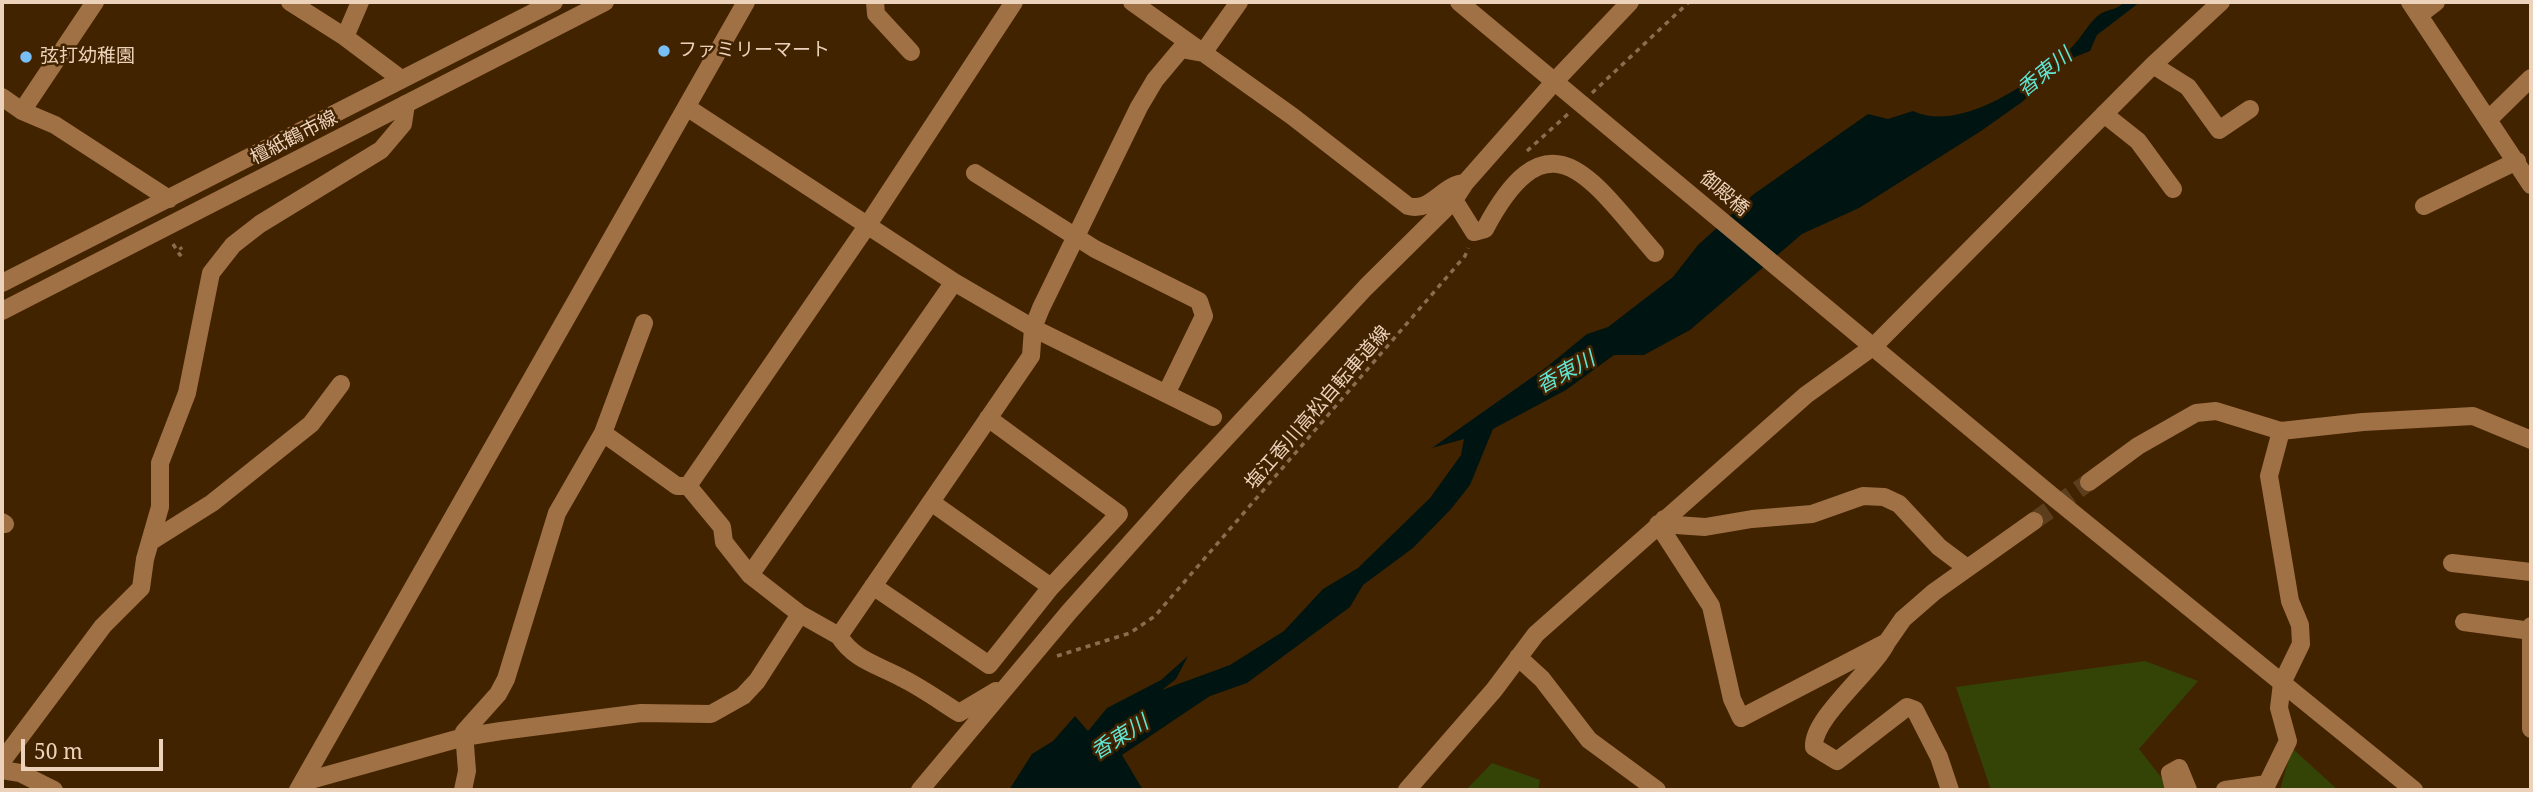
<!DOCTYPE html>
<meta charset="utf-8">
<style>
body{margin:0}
#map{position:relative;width:2533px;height:792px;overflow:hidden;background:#422300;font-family:"Noto Serif",serif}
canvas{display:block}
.frame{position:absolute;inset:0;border:4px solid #ecd2bb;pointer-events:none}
.scale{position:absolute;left:21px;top:739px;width:142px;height:32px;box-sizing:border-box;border:4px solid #ecd2bb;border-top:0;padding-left:9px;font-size:21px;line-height:24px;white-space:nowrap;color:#ecd2bb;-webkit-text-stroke:5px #422300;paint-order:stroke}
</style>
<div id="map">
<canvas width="2533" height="792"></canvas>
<div class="frame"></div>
<div class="scale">50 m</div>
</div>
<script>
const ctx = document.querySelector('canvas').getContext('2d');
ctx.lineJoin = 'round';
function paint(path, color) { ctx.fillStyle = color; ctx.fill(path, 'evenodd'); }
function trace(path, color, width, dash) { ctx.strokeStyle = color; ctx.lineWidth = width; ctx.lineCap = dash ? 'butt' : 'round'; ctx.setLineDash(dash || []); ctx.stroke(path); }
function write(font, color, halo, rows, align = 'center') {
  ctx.font = font + ' "Noto Serif","Noto Sans JP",serif'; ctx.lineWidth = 5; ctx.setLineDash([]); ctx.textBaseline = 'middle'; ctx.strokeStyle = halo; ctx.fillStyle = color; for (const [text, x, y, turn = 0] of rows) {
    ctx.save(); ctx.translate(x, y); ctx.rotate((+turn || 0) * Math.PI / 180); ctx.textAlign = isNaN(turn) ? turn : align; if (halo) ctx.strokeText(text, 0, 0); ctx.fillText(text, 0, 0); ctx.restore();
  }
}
const green = new Path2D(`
 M2145 661 2198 681 2139 749 2164 781 2167 790H1991L1956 687Z
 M2292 748 2338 790H2280Z
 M1492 763 1540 780 1538 790H1466Z`);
const water = new Path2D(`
 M2124 2H2140L2097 35 2090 51 2070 59 2022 102 1981 131 1859 208 1802 234 1690 330 1644 355H1614L1566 390 1493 429 1470 485 1451 509 1413 548 1363 585 1350 607 1247 683 1210 696 1122 755 1143 790H1009L1032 754 1053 741 1075 716 1088 731 1107 708 1161 680 1188 656 1176 679 1162 690 1230 665 1284 631 1323 589 1358 568 1430 498 1461 455 1464 439 1432 448 1548 366 1587 334 1608 327 1673 277 1698 245 1754 194 1868 114 1888 119 1913 111C1962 134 2037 79 2072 47 2082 37 2089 22 2100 14 2108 9 2118 10 2124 2Z`);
const streetTunnel = new Path2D(`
 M2034 521 2089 482`);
const path = new Path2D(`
 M1592 93 1689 2
 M1527 151 1568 114
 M173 244 180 255 183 252 180 247
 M1057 656 1130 633 1155 616 1465 256 1468 248`);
const street = new Path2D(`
 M95 2 22 111 55 125 169 199
 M290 2 345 37 401 79
 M875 2 876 14 911 52
 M1014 2 867 226 688 486 722 527 724 542 750 575 800 614 839 636 1031 356 1033 328 1041 308 1139 107 1155 80 1181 49 1203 53 1239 2
 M1132 2 1292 116 1408 206C1431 213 1443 184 1465 183
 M2410 2 2531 185
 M2419 15 2436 2
 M345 37 360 2
 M2153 65 2188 87 2219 130 2250 109
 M2 97 22 111
 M688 108 954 282 1033 328 1213 417
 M2104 114 2138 141 2173 189
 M2489 119 2531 78
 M975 173 1095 249 1199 301 1204 316 1167 392
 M1454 200 1474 232 1485 229C1550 106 1593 182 1655 253
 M2424 206 2517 161
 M644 323 603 433 677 486H688
 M2089 482 2138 446 2196 413 2216 411 2281 431 2363 422 2473 416 2531 440
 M931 502 1051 587
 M1664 519 1676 525 1705 527 1752 519 1812 514 1863 496 1884 497 1899 504 1939 547 1967 568
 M2 522 5 524
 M1658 524 1711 606 1732 699 1741 718 1887 642 1903 619 1934 592 2034 521
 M150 542 212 503 311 424 341 384
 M2452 563 2531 572
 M750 575 954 282
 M873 586 989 665 1051 587 1119 514 988 418
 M2464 622 2531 631
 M2531 626V729
 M839 636C854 660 878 665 902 678 922 688 940 701 959 713L996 691
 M1887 642C1873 671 1812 718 1814 747L1837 761 1907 707 1915 710 1939 757 1950 790
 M1518 657 1542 679 1589 740 1657 790
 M2 761 103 626 141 588 145 559 160 507V463L187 393 211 273 233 245 260 224 381 150 403 124 406 104
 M2 770 20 773 54 790
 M303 782 464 737 501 731 641 713 711 714 743 696 757 681 800 614
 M463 790 467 771 464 732 498 694 506 679 557 513 603 433
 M920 790 1069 612 1185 482 1366 287 1454 200 1465 183 1555 81 1630 2
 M1407 790 1494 690 1536 634 1806 395 1874 346 2153 65 2221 2
 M2174 790 2170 773 2179 768 2188 790
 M2225 790 2267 784 2288 741 2279 708 2282 683 2301 644 2300 625 2290 601 2269 476 2281 431`);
const secondary = new Path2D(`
 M1459 2 2052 496 2414 790
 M2 283 554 2
 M2 311 605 2
 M298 790 746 2`);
const markers = [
 [664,51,7,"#78bff7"],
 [26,57,7,"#78bff7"]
];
const poiNames = [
 ["ファミリーマート",678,51],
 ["弦打幼稚園",40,57]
];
const streetNames = [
 ["檀紙鶴市線",294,138,-27],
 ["御殿橋",1724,194,40],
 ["塩江香川高松自転車道線",1318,408,-49]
];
const waterNames = [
 ["香東川",2045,73,-39],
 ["香東川",1566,373,-29],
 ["香東川",1120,738,-32]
];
paint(green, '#344407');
paint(water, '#001512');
trace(streetTunnel, '#5c3d1c', 18, [18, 9]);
trace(path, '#8a6d4f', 3.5, [5, 5]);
trace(street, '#a07145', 18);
trace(secondary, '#a07145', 18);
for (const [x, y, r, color] of markers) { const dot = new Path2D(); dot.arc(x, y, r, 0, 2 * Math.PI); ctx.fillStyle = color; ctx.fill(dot); trace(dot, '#422300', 2.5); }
write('19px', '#ecd2bb', '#422300', poiNames, 'left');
write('19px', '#ecd2bb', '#422300', streetNames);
write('italic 21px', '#61e5d4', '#422300', waterNames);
</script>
